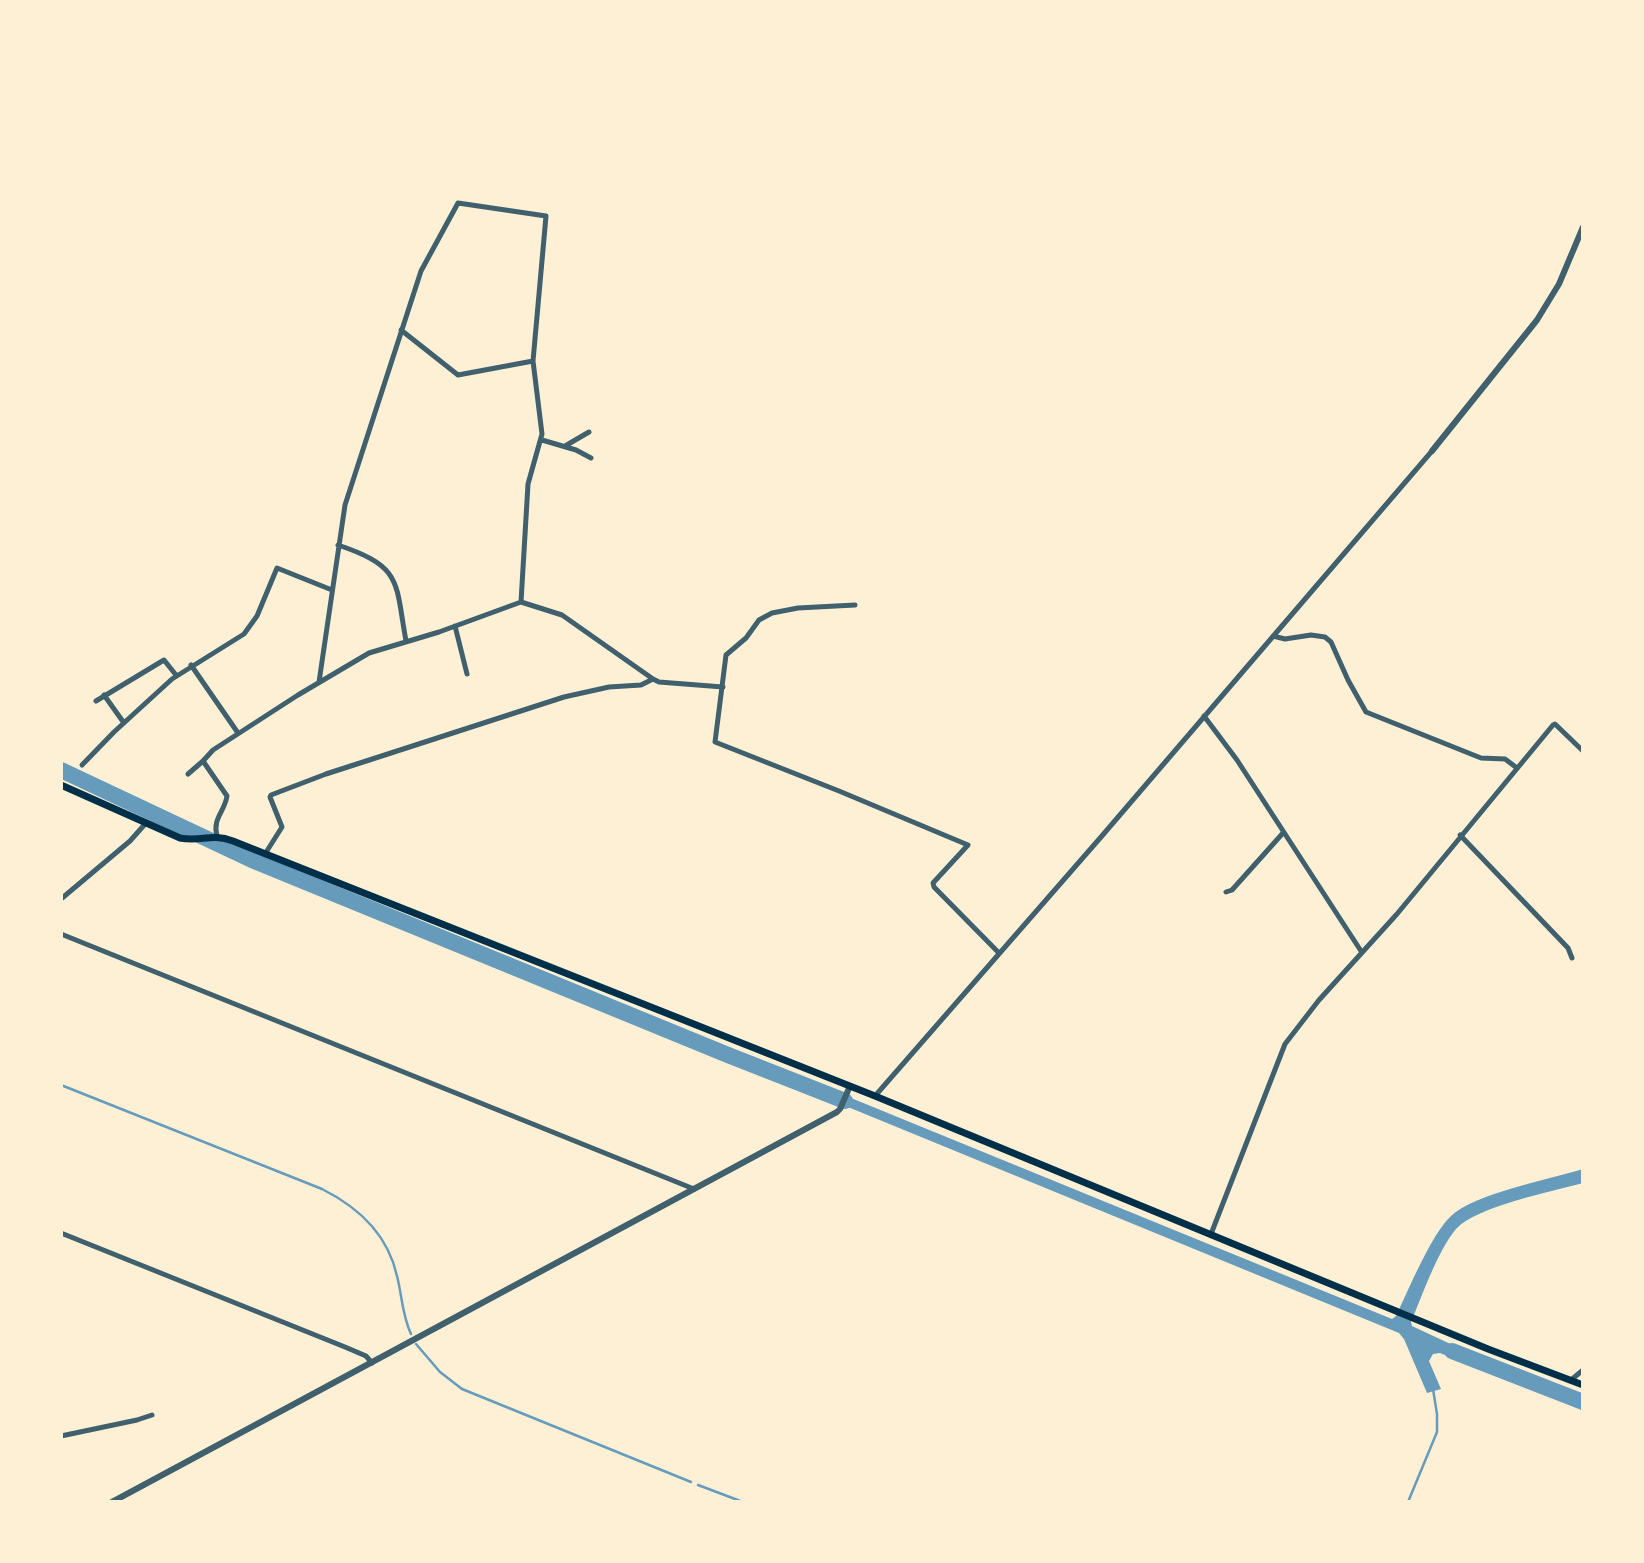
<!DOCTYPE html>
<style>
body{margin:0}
#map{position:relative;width:1644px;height:1563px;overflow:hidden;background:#fdf0d5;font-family:Quicksand,sans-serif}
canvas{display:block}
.frame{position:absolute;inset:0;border:63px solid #fdf0d5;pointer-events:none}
</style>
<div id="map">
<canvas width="1644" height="1563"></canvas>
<div class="frame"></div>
</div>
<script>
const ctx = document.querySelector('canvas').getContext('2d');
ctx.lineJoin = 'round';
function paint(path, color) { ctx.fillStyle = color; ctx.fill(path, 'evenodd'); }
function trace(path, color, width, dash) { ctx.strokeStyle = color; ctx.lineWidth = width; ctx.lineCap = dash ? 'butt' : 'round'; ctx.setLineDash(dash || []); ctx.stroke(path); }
const water = new Path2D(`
 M829 1089 1392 1319 1396 1316C1408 1291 1432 1233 1451 1216 1474 1194 1550 1179 1583 1169V1183C1551 1192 1477 1206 1456 1229 1438 1250 1422 1296 1411 1322L1412 1326 1474 1355 1469 1365 1440 1353 1433 1354 1429 1361 1441 1389 1427 1393 1404 1339 1399 1333 826 1098Z`);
const stream = new Path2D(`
 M61 1085 322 1189C358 1207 388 1235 397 1276 402 1295 402 1315 411 1334
 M416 1344 440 1372 462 1389 691 1482
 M698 1485 743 1502
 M1408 1502 1437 1432V1414L1433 1389`);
const river = new Path2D(`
 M61 770 252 860 728 1055 845 1101
 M1452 1351 1583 1402`);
const minor = new Path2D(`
 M401 330 458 375 533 361
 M542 440 576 450 591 458
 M565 446 589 432
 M338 545C403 567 395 581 406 641
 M855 605 798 608 772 613 759 620 746 638 726 655 715 742 839 791 968 845 933 883 934 887 999 953
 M455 626 467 674
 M1273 636 1285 639 1311 635 1325 637 1331 642 1348 680 1366 712 1481 758 1505 759 1517 768
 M191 665 238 733
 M319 682 345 505 421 271 458 203 546 216 533 361 542 434 528 484 521 602
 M104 695 124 723
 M96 701 164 660 176 675
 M1204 716 1237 760 1361 951
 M82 765 114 732 172 679 244 634 257 616 277 568 332 590
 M188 774 203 761
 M1460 835 1568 948 1572 958
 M217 836C212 819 225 811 227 796L203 761 213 750 298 695 369 653 439 632 521 602 562 615 653 679 659 682 723 687
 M265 854 282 827 270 797 271 795 326 774 564 697 609 687 641 685 653 679
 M1226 892 1232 890 1283 833
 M61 899 130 841 146 823
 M61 934 694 1189
 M875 1096 1101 837 1432 451
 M61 1233 345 1347 366 1356 372 1363
 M1211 1234 1285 1044 1319 1000 1397 914 1553 725 1555 724 1583 751
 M1571 1380 1583 1370
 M61 1436 137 1420 152 1415`);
const tertiary = new Path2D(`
 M1432 451 1537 320 1559 284 1583 227
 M112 1502 837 1112 840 1109 850 1086`);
const secondary = new Path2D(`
 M61 785 180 838C201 842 211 833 233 841L875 1096 1488 1349 1583 1385`);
paint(water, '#669bbc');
trace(stream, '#669bbc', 2.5);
trace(river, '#669bbc', 16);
trace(minor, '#3f606c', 5);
trace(tertiary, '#3f606c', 6);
trace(secondary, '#003049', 7);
</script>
